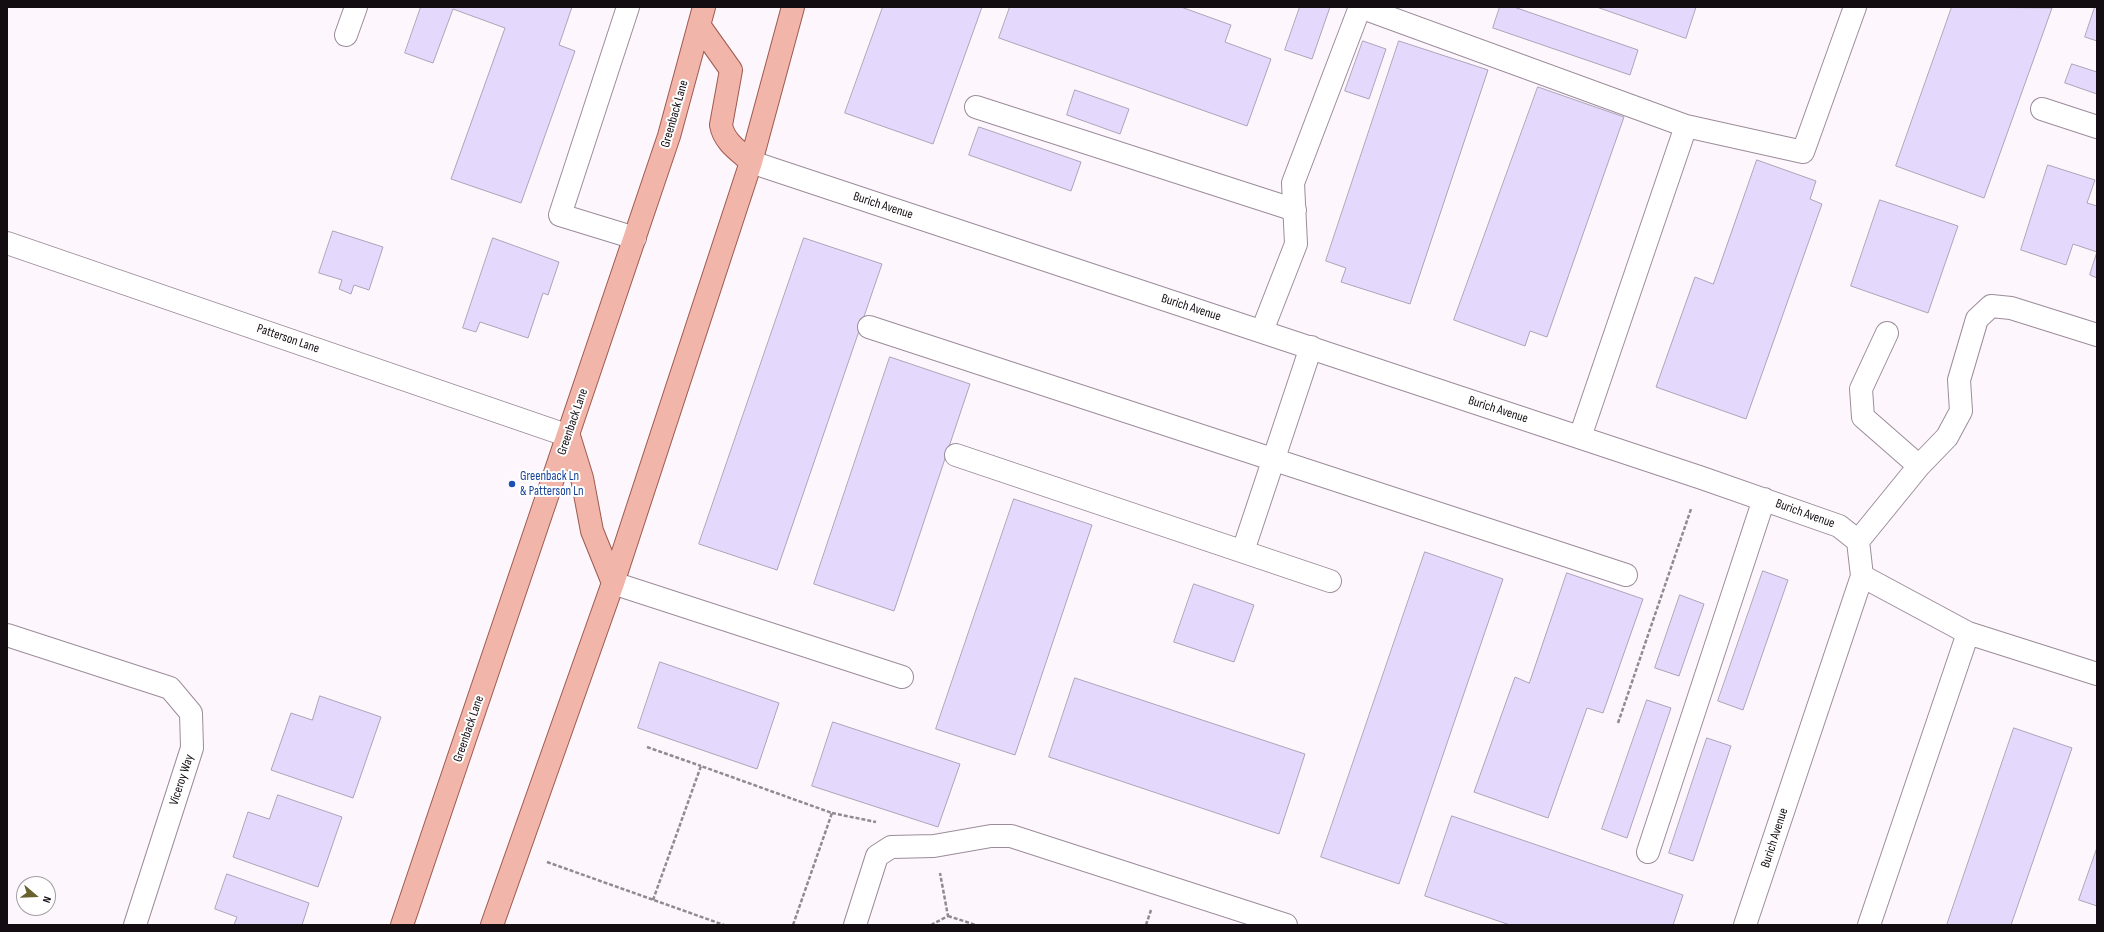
<!DOCTYPE html>
<style>
body{margin:0}
#map{position:relative;width:2104px;height:932px;overflow:hidden;background:#fef6fd;font-family:"Sofia Sans Condensed",sans-serif}
canvas{display:block}
.frame{position:absolute;inset:0;border:8px solid #130d12;pointer-events:none}
.north{position:absolute;left:16px;top:876px;width:40px;height:40px;box-sizing:border-box;background:#fff;border:1px solid #a19ea0;border-radius:50%;rotate:109deg;font-size:11px;font-weight:700;line-height:16px;text-align:center;color:#130d12}
.north::after{content:'';display:block;margin:auto;width:14px;height:18px;background:#67622e;clip-path:polygon(50% 0,100% 100%,50% 72%,0 100%)}
</style>
<div id="map">
<canvas width="2104" height="932"></canvas>
<div class="frame"></div>
<div class="north">N</div>
</div>
<script>
const ctx = document.querySelector('canvas').getContext('2d');
ctx.lineJoin = 'round';
function paint(path, color) { ctx.fillStyle = color; ctx.fill(path, 'evenodd'); }
function trace(path, color, width, dash) { ctx.strokeStyle = color; ctx.lineWidth = width; ctx.lineCap = dash ? 'butt' : 'round'; ctx.setLineDash(dash || []); ctx.stroke(path); }
function write(font, color, halo, rows, align = 'center') {
  ctx.font = font + ' "Sofia Sans Condensed",sans-serif'; ctx.lineWidth = 4; ctx.setLineDash([]); ctx.textBaseline = 'middle'; ctx.strokeStyle = halo; ctx.fillStyle = color; for (const [text, x, y, turn = 0] of rows) {
    ctx.save(); ctx.translate(x, y); ctx.rotate((+turn || 0) * Math.PI / 180); ctx.textAlign = isNaN(turn) ? turn : align; if (halo) ctx.strokeText(text, 0, 0); ctx.fillText(text, 0, 0); ctx.restore();
  }
}
const building = new Path2D(`
 M421 7H572L559 45 575 51 521 203 451 179 505 28 453 9 433 63 405 53Z
 M883 7H982L933 144 845 113Z
 M1010 7H1181L1231 25 1225 42 1271 59 1247 126 999 38Z
 M1300 7H1330L1312 59 1285 50Z
 M1500 7H1514L1638 50 1630 75 1493 28Z
 M1597 7H1696L1686 38Z
 M1952 7 2052 8 1984 198 1896 166Z
 M2095 7H2097V41L2085 37Z
 M1363 41 1386 49 1369 99 1345 91Z
 M1399 41 1488 70 1410 304 1341 282 1346 268 1326 261Z
 M2072 64 2097 72V94L2065 83Z
 M1538 87 1624 117 1547 337 1530 331 1525 346 1454 320Z
 M1075 90 1129 109 1120 134 1067 115Z
 M979 127 1081 162 1071 191 969 155Z
 M1757 160 1816 181 1810 199 1822 204 1746 419 1656 387 1695 277 1713 284Z
 M2048 165 2095 180 2087 203 2097 206V252L2073 244 2066 265 2021 250Z
 M1880 200 1958 226 1928 313 1851 286Z
 M333 231 383 247 369 290 354 285 351 294 339 289 342 280 319 273Z
 M493 238 559 262 548 295 543 293 528 338 480 322 476 332 463 328Z
 M804 238 882 264 777 570 699 544Z
 M2097 252V278L2090 275Z
 M890 357 970 384 894 611 814 584Z
 M1014 499 1092 525 1015 755 936 729Z
 M1425 552 1503 579 1399 884 1321 857Z
 M1763 571 1788 580 1743 710 1718 701Z
 M1567 573 1643 599 1603 713 1587 708 1548 818 1474 792 1515 677 1529 683Z
 M1194 584 1254 605 1234 662 1174 642Z
 M1680 595 1704 604 1679 676 1655 668Z
 M660 662 779 703 757 769 638 728Z
 M1075 678 1305 754 1279 834 1049 757Z
 M320 696 381 717 353 798 271 770 291 713 312 720Z
 M1647 700 1671 708 1627 838 1602 829Z
 M833 722 960 764 938 827 812 786Z
 M2014 728 2072 748 2011 925H1947Z
 M1707 738 1731 746 1693 861 1669 853Z
 M278 795 342 817 318 887 233 857 248 812 269 819Z
 M1452 816 1683 895 1673 925H1510L1425 896Z
 M2097 848V906L2079 900Z
 M227 874 309 903 302 925H234L237 917 215 909Z`);
const path = new Path2D(`
 M1618 723 1691 509
 M647 747 701 766
 M832 813 876 822
 M547 862 724 925
 M653 900 701 766 832 813 793 925
 M948 916 976 925
 M931 925 948 916 940 873
 M1146 925 1151 910`);
const minor = new Path2D(`
 M628 7 560 215 635 238
 M346 35 356 7
 M976 107 1295 210
 M2042 109 2097 127
 M1686 126 1803 152 1855 7
 M751 162 1702 478 1839 526 1858 541 1862 576 1745 925
 M7 243 569 436
 M869 327 1626 575
 M1262 331 1296 244 1293 183 1360 7 1686 126 1580 437
 M1887 333 1861 389 1863 417 1919 466
 M956 455 1330 581
 M1858 541 1919 466 1947 437 1961 411 1959 380 1977 319 1991 306 2011 308 2097 335
 M1243 551 1311 347
 M1862 576 1968 633 2097 674
 M613 583 902 677
 M7 635 170 688 191 713 192 748 135 925
 M1648 852 1764 499
 M855 925 877 856 891 847 934 846 991 836H1011L1286 925
 M1869 925 1968 633`);
const major = new Path2D(`
 M699 25 731 70 721 125C724 142 739 151 751 162
 M569 436 582 478 592 531 613 583
 M402 925 669 136 704 7
 M492 925 613 583 751 162 793 7`);
const markers = [
 [512,484,4,"#1a4fb4"]
];
const streetNames = [
 ["Greenback Lane",675,114,-74],
 ["Burich Avenue",883,206,18],
 ["Burich Avenue",1191,308,18],
 ["Patterson Lane",288,339,19],
 ["Burich Avenue",1498,410,18],
 ["Greenback Lane",573,422,-71],
 ["Burich Avenue",1805,514,20],
 ["Greenback Lane",469,729,-71],
 ["Viceroy Way",182,780,-72],
 ["Burich Avenue",1775,838,-72]
];
const transitNames = [
 ["Greenback Ln",520,477],
 ["& Patterson Ln",520,492]
];
paint(building, '#e4d9fc');
trace(building, '#aba5b8', 1);
trace(minor, '#9c8c9b', 24);
trace(major, '#9e5a4f', 24);
trace(path, '#918a90', 2.5, [4, 2]);
trace(minor, '#fff', 22);
trace(major, '#f2b5a9', 22);
for (const [x, y, r, color] of markers) { const dot = new Path2D(); dot.arc(x, y, r, 0, 2 * Math.PI); ctx.fillStyle = color; ctx.fill(dot); trace(dot, '#fff', 1.5); }
write('13px', '#130d12', '#fff', streetNames);
write('13px', '#164399', '#fff', transitNames, 'left');
</script>
